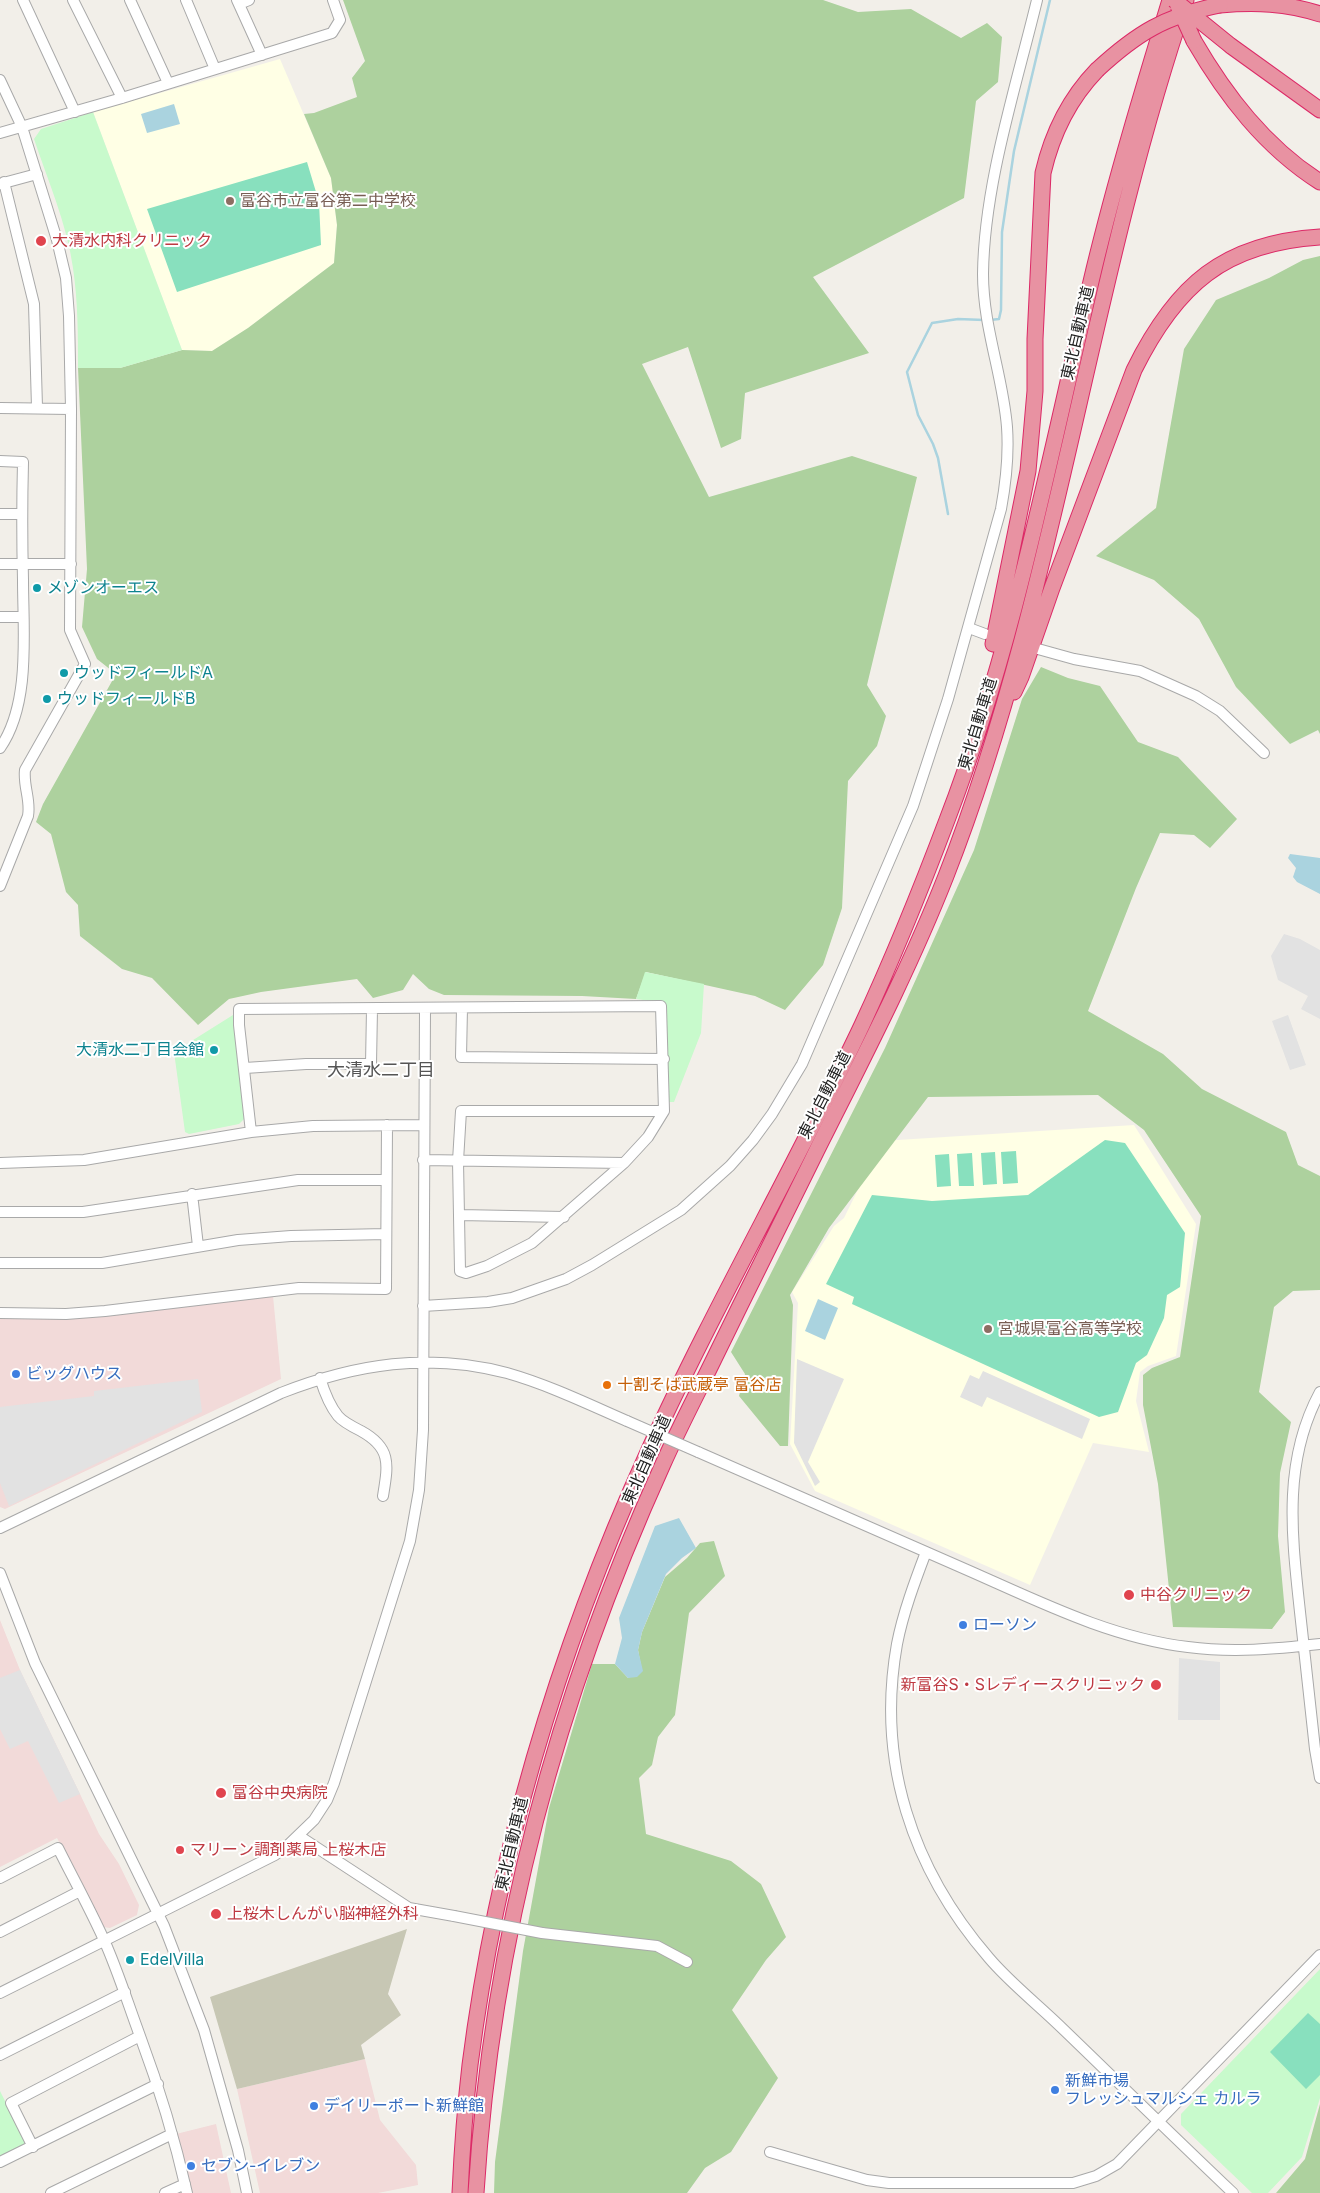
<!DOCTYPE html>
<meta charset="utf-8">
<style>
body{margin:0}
canvas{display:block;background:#f2efe9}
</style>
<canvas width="1320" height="2193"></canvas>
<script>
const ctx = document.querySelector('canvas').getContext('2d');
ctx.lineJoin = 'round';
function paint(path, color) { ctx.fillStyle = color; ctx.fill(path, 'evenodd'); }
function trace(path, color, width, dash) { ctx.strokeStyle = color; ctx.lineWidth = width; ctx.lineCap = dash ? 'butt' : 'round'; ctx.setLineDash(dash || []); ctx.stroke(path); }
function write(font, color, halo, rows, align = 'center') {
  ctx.font = font + ' Inter,"Noto Sans JP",sans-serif'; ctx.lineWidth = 4; ctx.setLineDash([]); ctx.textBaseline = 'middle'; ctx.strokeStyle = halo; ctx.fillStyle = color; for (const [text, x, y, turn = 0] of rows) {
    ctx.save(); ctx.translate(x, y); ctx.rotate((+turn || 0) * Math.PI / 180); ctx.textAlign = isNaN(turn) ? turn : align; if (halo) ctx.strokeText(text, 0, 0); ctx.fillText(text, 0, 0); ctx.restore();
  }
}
const commercial = new Path2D(`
 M273 1296 281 1379 5 1509 0 1507V1318H90Z
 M0 1620 20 1670 80 1794 99 1834 119 1864 139 1905 137 1915 110 1928 103 1927 57 1838 0 1867Z
 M365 2059 380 2120 416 2165 418 2185 378 2193H260L237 2089Z
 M216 2124 231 2193H189L176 2134Z`);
const education = new Path2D(`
 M280 59 331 178 337 225 334 263 248 328 212 351 182 350 93 112Z
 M1134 1125 1196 1224 1176 1356 1148 1366 1140 1372 1136 1401 1149 1452 1093 1443 1030 1585 815 1491 790 1444 798 1303 792 1292 834 1226 844 1218 882 1141Z`);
const construction = new Path2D(`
 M407 1929 388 1994 401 2015 361 2045 365 2059 237 2089 210 1997Z`);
const forest = new Path2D(`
 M343 0H823L858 12 911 9 961 38 987 23 1002 37 998 82 976 101 964 198 813 277 869 353 745 393 741 439 721 448 688 347 642 364 709 497 852 456 917 477 867 685 886 716 877 746 848 781 842 908 823 965 785 1010 755 996 646 972 636 999 582 996 444 995 429 989 413 974 403 990 373 998 357 979 261 992 229 999 198 1025 152 978 122 969 80 936 78 905 66 892 51 834 36 822 43 804 116 674 97 659 82 627 87 569 78 368H120L182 350 212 351 248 328 334 263 337 225 331 178 304 114 314 113 357 97 352 78 365 61Z
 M1320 256V734L1318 730 1290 744 1236 687 1199 619 1154 580 1096 556 1156 508 1184 349 1216 300 1269 278 1303 260Z
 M1041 667 1068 678 1100 686 1138 742 1178 757 1237 819 1210 848 1194 835 1160 833 1136 888 1088 1011 1163 1054 1202 1089 1286 1132 1298 1165 1320 1176V1290L1293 1291 1274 1307 1259 1392 1291 1422 1280 1473 1278 1536 1285 1612 1272 1629 1173 1627 1158 1484 1143 1405V1375L1152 1368 1180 1357 1201 1216 1144 1130 1098 1095 928 1097 829 1228 790 1295 793 1305 788 1446H780L739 1396 745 1374 731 1352 885 1048 974 850 1022 699Z
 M714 1541 725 1576 689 1613 675 1715 658 1737 652 1765 639 1778 646 1834 731 1861 761 1884 786 1937 766 1960 732 2010 778 2078 731 2152 705 2168 687 2193H494L495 2162 523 1951 549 1808 592 1664H615L628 1678 642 1671 638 1650 642 1632 665 1577 687 1558 700 1543Z
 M1320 2104V2193H1276L1305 2159Z`);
const park = new Path2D(`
 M93 112 182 350 120 368H78C78 335 78 302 73 268 67 224 48 181 34 139L41 129Z
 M645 972 704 984 701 1033 674 1102H667L666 1003 636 999Z
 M233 1015 244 1119 239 1124 189 1134 185 1132 174 1052Z
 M1320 1969V2098L1302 2157 1268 2193H1252L1181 2125V2114Z
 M0 2091 25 2141 23 2147 0 2158Z`);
const pitch = new Path2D(`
 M307 162 319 202 321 245 177 292 147 209Z
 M1105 1140 1125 1143 1185 1233 1180 1287 1167 1295 1164 1318 1147 1355 1136 1363 1118 1412 1099 1417 852 1304 854 1297 826 1284 872 1195 932 1201 1028 1195Z
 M1016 1151 1018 1183 1003 1184 1001 1152Z
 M995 1152 997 1184 983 1185 981 1153Z
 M972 1153 974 1186H959L957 1154Z
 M949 1154 951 1186 937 1187 935 1155Z
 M1308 2013 1320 2024V2075L1306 2089 1270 2052Z`);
const parking = new Path2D(`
 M1284 934 1300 939 1320 950V1019L1301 1009 1308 996 1278 980 1271 956Z
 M1288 1015 1306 1065 1290 1070 1272 1021Z
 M797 1359 844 1379 808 1462 820 1482 815 1486 794 1443Z
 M983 1371 1090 1419 1082 1439 987 1397 982 1407 960 1397 970 1375 979 1379Z
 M198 1379 202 1412 9 1506 0 1483V1407L94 1396V1391Z
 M1179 1658 1220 1662V1720H1178Z
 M20 1670 80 1794 59 1803 28 1741 10 1749 0 1729V1678Z`);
const water = new Path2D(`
 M174 104 180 124 147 133 141 114Z
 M1290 854 1320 858V894L1297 882 1293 877 1296 868 1288 858Z
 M818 1299 838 1308 825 1340 805 1331Z
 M679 1518 696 1548 682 1558 666 1574 642 1632 638 1650 643 1671 637 1677 628 1678 615 1664 622 1638 619 1618 655 1526Z`);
const stream = new Path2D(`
 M990 320 999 319 1001 310 1002 232 1014 151 1050 0
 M948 514 938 458 933 444 918 415 907 372 932 323 958 319 984 320`);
const minor = new Path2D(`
 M23 0 75 112
 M73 0 122 98
 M130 0 168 83
 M186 0 215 69
 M237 0 262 55
 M239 4 249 0
 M0 80 22 127 57 240 66 278 69 316 71 409 70 630 85 664 25 770C23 786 31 800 28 816L0 886
 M0 133 122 98 332 33 340 20 333 0
 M4 182 34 304 37 407
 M0 184 37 174
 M0 408 71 409
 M0 461 23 462C22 501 22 541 23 580 23 631 31 704 0 748
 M0 514H22
 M0 564H71
 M0 617H23
 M969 628 985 634
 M1038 649 1074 659 1140 671 1196 696 1220 711 1264 753
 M462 1008 461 1057 664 1059
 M245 1068 306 1064H371L372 1009
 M251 1132 239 1025V1009L661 1006 664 1111 648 1137 624 1163 532 1243 487 1266 466 1273 460 1271 458 1161 461 1111H664
 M423 1160 624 1163
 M0 1163 84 1160 251 1132 313 1126 424 1125
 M192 1194 198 1246
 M0 1212H83L298 1180H386
 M459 1215 564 1217
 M0 1263H102L238 1240 291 1236 386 1234
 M423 1306 488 1302 512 1298 566 1279 592 1265 681 1210 730 1166 753 1140 772 1114 802 1064 913 806 948 699 1001 509C1006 482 1009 455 1007 427 1003 376 983 327 983 274 984 185 1016 87 1037 0
 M0 1313 66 1314 105 1311 299 1288 386 1289 387 1125
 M320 1378C324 1391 329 1405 338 1416 343 1422 353 1427 361 1431 392 1448 388 1465 383 1496
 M1320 1392C1282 1462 1292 1537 1300 1612 1305 1658 1310 1703 1315 1749L1320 1778
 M698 1452C787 1491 876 1530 965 1569 1036 1600 1110 1638 1188 1647 1232 1653 1276 1649 1320 1644
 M0 1528 281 1393C355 1364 429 1352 507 1373 549 1385 588 1404 627 1421
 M926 1552C915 1581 903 1613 897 1644 876 1761 912 1869 989 1958 1011 1984 1040 2006 1065 2031 1121 2085 1176 2139 1233 2193
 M0 1573 35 1663 164 1926 204 2030 238 2150 247 2193
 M299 1836 409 1908 454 1916
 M0 1878 58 1848C73 1878 90 1909 104 1940 118 1971 128 2004 140 2036 159 2087 175 2140 187 2193
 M0 1932 80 1891
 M542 1933 657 1946 687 1962
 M0 1993 275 1855 286 1847 314 1820 327 1800 334 1783 410 1541 419 1490 423 1430 425 1008
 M0 2055 125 1992
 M33 2147 11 2103 140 2036
 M770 2152 867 2180 889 2183H1073L1096 2176 1117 2164 1320 1955
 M0 2162 158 2084
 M51 2193 172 2134
 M165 2193 185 2184`);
const highway = new Path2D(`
 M1220 5C1255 2 1286 3 1320 14
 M1194 41C1226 96 1265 147 1320 182
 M1231 46 1320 110
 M993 644 1028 471 1035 391V339L1043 173C1052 134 1069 99 1097 70
 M1014 692 1021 677 1052 588 1134 370C1176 285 1224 243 1320 237
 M460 2193C462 2150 465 2108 470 2065 497 1853 560 1646 648 1452 714 1307 794 1169 862 1025 893 958 921 889 947 820 1015 643 1050 454 1094 269 1116 178 1143 89 1170 0
 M476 2193C492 1936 557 1698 663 1464 679 1428 697 1394 714 1359 748 1289 783 1219 817 1150 862 1060 909 970 946 876 1057 593 1088 287 1186 0`);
const minorBridge = new Path2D(`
 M627 1421 698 1452
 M454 1916 542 1933`);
const highwayBridge = new Path2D(`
 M1174 0 1231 46
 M1178 6 1194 41
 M1097 70C1137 33 1165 16 1220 5`);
const markers = [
 [230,201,5,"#8d6e63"],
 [41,241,6,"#e0444e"],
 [37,588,5,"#0f9aa8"],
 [64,673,5,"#0f9aa8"],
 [47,699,5,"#0f9aa8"],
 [214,1050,5,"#0f9aa8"],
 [988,1329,5,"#8d6e63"],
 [16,1374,5,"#3f7fe0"],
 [607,1385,5,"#e8710a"],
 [1129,1595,6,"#e0444e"],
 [963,1625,5,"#3f7fe0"],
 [1156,1685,6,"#e0444e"],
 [221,1793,6,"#e0444e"],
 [180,1850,5,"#e0444e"],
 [216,1914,6,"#e0444e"],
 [130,1960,5,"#0f9aa8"],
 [1055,2090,5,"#3f7fe0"],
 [314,2106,5,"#3f7fe0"],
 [191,2166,5,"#3f7fe0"]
];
const educationNames = [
 ["富谷市立富谷第二中学校",240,201],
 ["宮城県富谷高等学校",998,1329]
];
const healthNames = [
 ["大清水内科クリニック",52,241],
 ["中谷クリニック",1140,1595],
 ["新富谷S・Sレディースクリニック",1145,1685,"right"],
 ["富谷中央病院",232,1793],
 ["マリーン調剤薬局 上桜木店",190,1850],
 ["上桜木しんがい脳神経外科",227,1914]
];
const streetNames = [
 ["東北自動車道",1078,333,-77],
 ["東北自動車道",978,724,-73],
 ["東北自動車道",825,1095,-63],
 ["東北自動車道",647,1460,-66],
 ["東北自動車道",512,1844,-77]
];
const cultureNames = [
 ["メゾンオーエス",47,588],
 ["ウッドフィールドA",74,673],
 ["ウッドフィールドB",57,699],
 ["大清水二丁目会館",204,1050,"right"],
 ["EdelVilla",140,1960]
];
const shopNames = [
 ["ビッグハウス",26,1374],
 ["ローソン",973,1625],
 ["新鮮市場",1065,2081],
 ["フレッシュマルシェ カルラ",1065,2099],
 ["デイリーポート新鮮館",324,2106],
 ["セブン-イレブン",201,2166]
];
const foodNames = [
 ["十割そば武蔵亭 富谷店",617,1385]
];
const neighbourhoodNames = [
 ["大清水二丁目",381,1071]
];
paint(commercial, '#f2dad9');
paint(education, '#ffffe5');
paint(construction, '#c7c7b4');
paint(forest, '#add19e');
paint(park, '#c8facc');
paint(pitch, '#88e0be');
paint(parking, '#e2e2e2');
paint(water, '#aad3df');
trace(stream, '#aad3df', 2.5);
trace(minor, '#a9a9a9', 12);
trace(highway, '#dc2a67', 17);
trace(minor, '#fff', 10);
trace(highway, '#e892a2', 15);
trace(minorBridge, '#a9a9a9', 12, []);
trace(highwayBridge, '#dc2a67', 17, []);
trace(minorBridge, '#fff', 10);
trace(highwayBridge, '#e892a2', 15);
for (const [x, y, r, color] of markers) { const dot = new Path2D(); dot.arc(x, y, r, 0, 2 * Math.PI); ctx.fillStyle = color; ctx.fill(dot); trace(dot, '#fff', 2); }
write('16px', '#785e54', '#fff', educationNames, 'left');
write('16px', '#be3a42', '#fff', healthNames, 'left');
write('16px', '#222', '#fff', streetNames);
write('16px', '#0d838f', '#fff', cultureNames, 'left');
write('16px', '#366cbe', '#fff', shopNames, 'left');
write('16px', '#c56008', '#fff', foodNames, 'left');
write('18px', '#555', '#fff', neighbourhoodNames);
</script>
